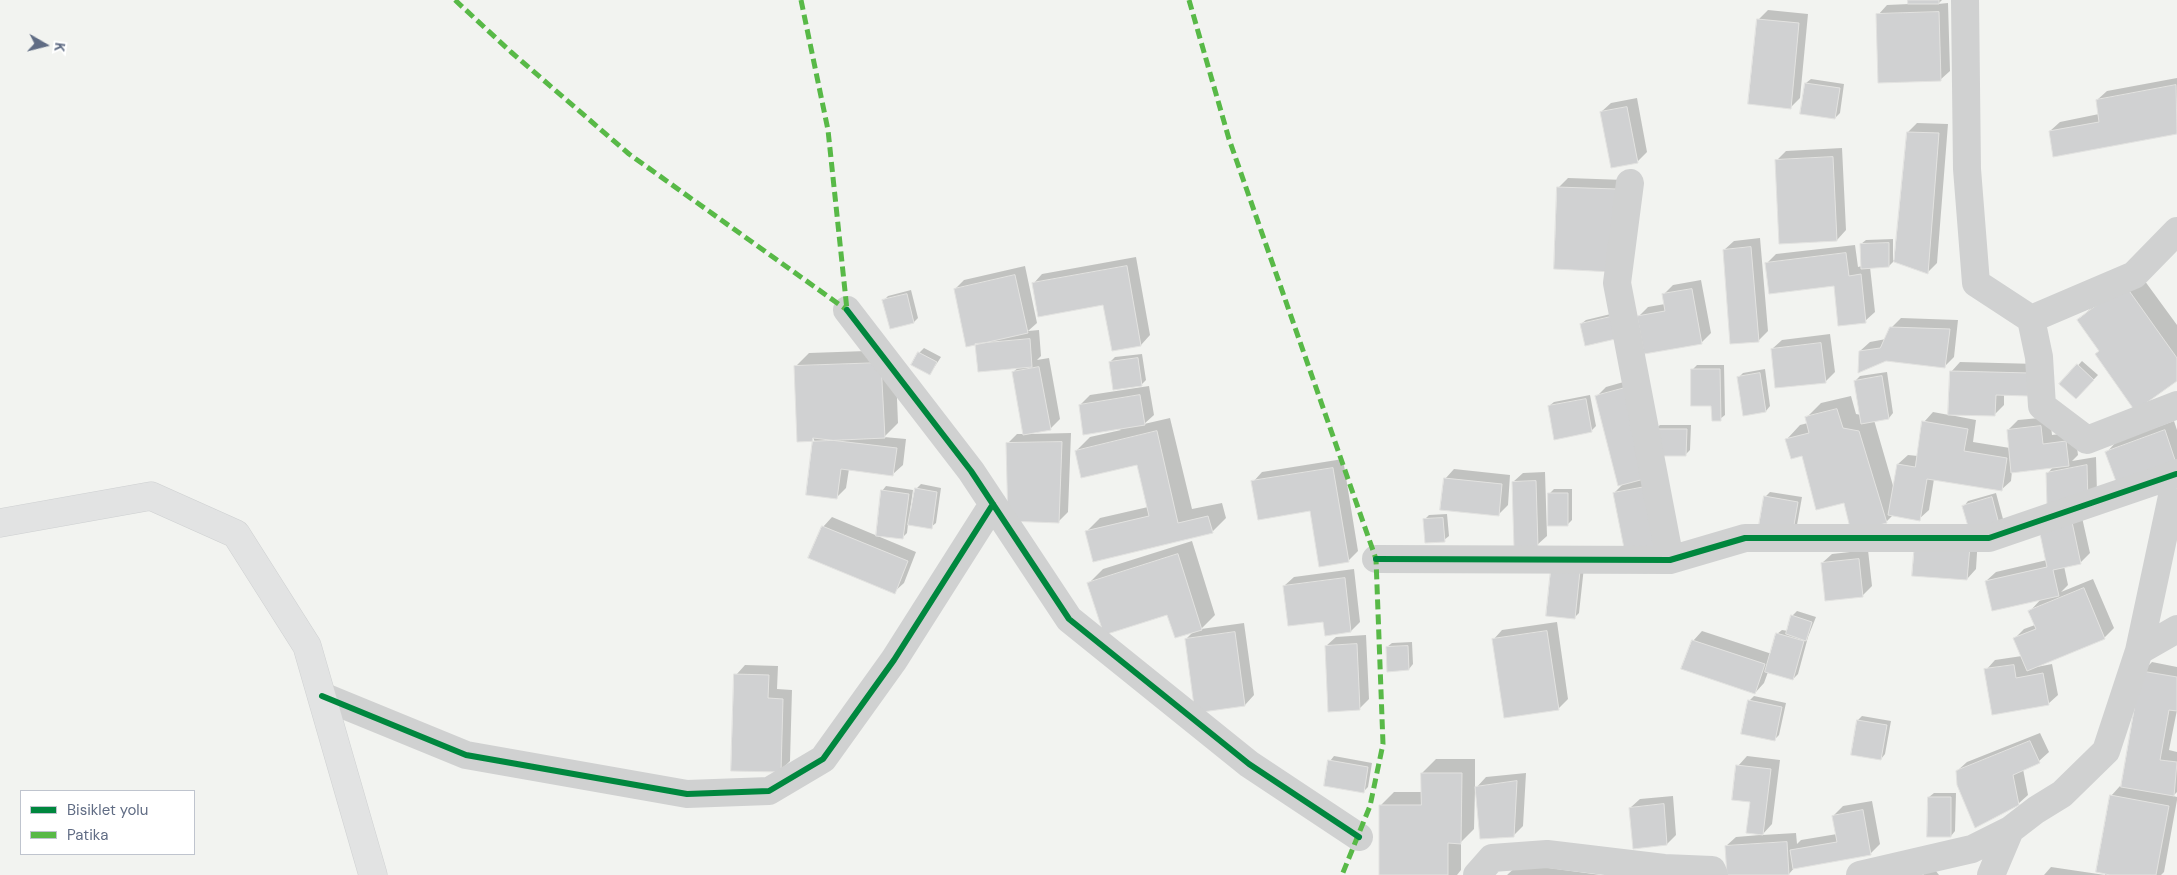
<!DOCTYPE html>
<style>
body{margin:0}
#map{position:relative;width:2177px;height:875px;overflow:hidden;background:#f2f3f0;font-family:"DM Sans",sans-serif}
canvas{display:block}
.legend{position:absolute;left:20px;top:790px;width:175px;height:65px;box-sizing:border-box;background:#fff;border:1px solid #bfc4ce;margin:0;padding:6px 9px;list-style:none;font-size:15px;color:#606c84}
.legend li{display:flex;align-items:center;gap:10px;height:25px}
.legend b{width:25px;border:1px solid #bfc4ce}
.north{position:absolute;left:20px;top:20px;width:50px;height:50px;-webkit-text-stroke:4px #fff;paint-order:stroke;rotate:98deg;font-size:14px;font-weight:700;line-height:20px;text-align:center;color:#606c84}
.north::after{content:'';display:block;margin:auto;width:18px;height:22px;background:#606c84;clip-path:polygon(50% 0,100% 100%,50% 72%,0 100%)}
</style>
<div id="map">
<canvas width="2177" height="875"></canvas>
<ul class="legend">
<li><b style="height:6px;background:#00873e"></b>Bisiklet yolu</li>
<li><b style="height:6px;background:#58b947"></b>Patika</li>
</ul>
<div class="north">K</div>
</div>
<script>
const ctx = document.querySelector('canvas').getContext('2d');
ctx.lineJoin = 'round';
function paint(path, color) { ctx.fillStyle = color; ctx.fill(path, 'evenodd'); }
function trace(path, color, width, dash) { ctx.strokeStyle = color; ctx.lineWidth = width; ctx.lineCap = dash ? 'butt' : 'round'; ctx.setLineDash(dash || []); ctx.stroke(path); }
const shadow = new Path2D(`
 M1909 0H1942L1938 4 1948 3 1950 71 1940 80 1878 15 1887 5 1909 4Z
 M1768 10 1808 14 1800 98 1790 108 1758 20Z
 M2177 78V133L2054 156 2050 131 2060 122 2099 114 2097 100 2107 91Z
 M1811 79 1844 84 1840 113 1835 118 1806 83Z
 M1637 98 1647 152 1637 162 1601 112 1611 103Z
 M1917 123 1948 124 1937 263 1927 273 1894 261 1889 266 1870 267 1875 312 1865 321 1835 285 1767 263 1776 254 1855 245 1858 267 1862 266 1861 244 1866 240 1893 239V260H1895L1908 132Z
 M1842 148 1846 230 1837 240 1776 161 1786 151Z
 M1568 178 1625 180 1622 261 1559 187Z
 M1760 238 1768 331 1758 341 1724 250 1734 241Z
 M1136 257 1150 335 1141 345 1113 350 1104 304 1033 284 1042 274Z
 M1025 266 1037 323 1028 331 1039 330 1041 356 1037 360 1049 358 1060 419 1050 429 1029 433V434L1071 433 1068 512 1059 521 1007 444 1017 434H1024L1013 372 1019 367 977 344 955 289 964 280Z
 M2139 273 2177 325V380L2100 350 2079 320 2093 306Z
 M1701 280 1711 333 1701 343 1639 316 1648 307 1665 304 1663 295 1673 285Z
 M911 290 918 318 914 322 883 301 888 296Z
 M1619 312 1586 344 1581 324 1586 320Z
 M1901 318 1958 320 1954 357 1945 366 1860 351 1870 342 1886 339 1891 328Z
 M1830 334 1835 372 1825 382 1772 349 1782 340Z
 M924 348 941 357 930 374 919 353Z
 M895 350 898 423 884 437 906 439 903 465 893 474 849 469 846 488 837 497 814 440 795 367 809 353Z
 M1142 354 1146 380 1141 385 1110 362 1115 357Z
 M2082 361 2098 375 2076 398 2061 384Z
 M1960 362 2038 364 2004 394V405L1994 415H1950L1976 420 1973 442 2010 448 2008 430 2018 420 2050 417 2052 435 2075 432 2078 455 2072 461 2096 457 2097 493 2087 502 2047 474 2054 466 2012 471 2011 481 2001 490 1934 479 1929 510 1919 519 1893 515 1886 522 1845 501 1803 455 1787 439 1800 425 1808 423 1807 417 1821 403 1851 396 1856 414 1861 415 1855 381 1860 376 1887 372 1893 413 1889 418 1874 420 1894 489 1898 464 1908 455 1918 456 1924 422 1933 412 1949 415 1951 372Z
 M1697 365H1724L1725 415 1720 419 1692 370Z
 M1765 369 1770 406 1766 411 1739 377 1743 373Z
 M1634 379 1665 537 1614 493 1624 483 1597 396 1606 387Z
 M1149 386 1154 415 1144 424 1170 418 1192 509 1222 503 1226 518 1212 532 1087 531 1100 518 1148 507 1138 463 1076 451 1090 437 1121 430 1080 405 1090 395Z
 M1590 395 1596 426 1591 431 1549 406 1554 402Z
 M2174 421 2177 430V460L2107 452 2116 442Z
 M1660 425H1691L1690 450 1685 455 1655 429Z
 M1343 459 1358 551 1348 561 1311 509 1253 482 1262 472Z
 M1454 469 1510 475 1508 505 1498 515 1445 479Z
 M1545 472 1547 536 1537 545 1513 482 1523 473Z
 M921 484 941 488 936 523 931 527 908 524 907 533 903 537 882 491 886 486 913 490 910 511 912 512 916 489Z
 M1554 489H1572V520L1567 525 1549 494Z
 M1770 492 1802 497 1797 525 1793 530 1765 497Z
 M1996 493 2003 519 1999 523 1964 506 1968 501Z
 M2081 513 2090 553 2080 563 2064 566 2068 585 2061 592 2093 579 2114 628 2104 638 2037 667 2052 664 2058 695 2048 704 1986 670 1995 660 2022 656 2014 639 2024 629 2035 625 2030 611 2042 598 1986 581 1996 572 2047 560 2040 530Z
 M1447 514 1449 536 1444 540 1424 520 1429 515Z
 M832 517 916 552 904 583 894 592 823 527Z
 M1978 537 1976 569 1967 579 1916 543Z
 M1192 541 1215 615 1201 629 1244 623 1254 695 1245 705 1186 639 1194 631 1168 613 1089 583 1103 569Z
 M1868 550 1872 586 1862 596 1822 563 1832 554Z
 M1584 567 1579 613 1575 617 1552 569Z
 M1354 569 1360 622 1351 631 1324 620 1284 586 1294 577Z
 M1797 611 1816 617 1808 637 1798 674 1793 679 1768 672 1764 683 1755 693 1693 641 1702 631 1772 654 1777 634 1782 630 1788 631 1792 616Z
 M1557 622 1568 699 1558 709 1493 640 1502 630Z
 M1366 635 1369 699 1359 709 1326 646 1336 637Z
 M1412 642 1413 664 1409 669 1387 647 1392 643Z
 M2152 662 2177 667V710L2169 750 2177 752V792L2173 796 2177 797V800L2164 872 2161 875H2105L2111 796 2120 786 2123 787 2142 672Z
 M745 665 778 666 777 689 792 690 790 761 780 771 736 675Z
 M1754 696 1786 703 1779 735 1774 740 1750 700Z
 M1862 716 1891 721 1885 754 1881 759 1858 720Z
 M2040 733 2049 752 2039 761 2023 769 2028 795 2018 804 1957 771 1967 762Z
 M1334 756 1372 763 1368 787 1364 791 1330 761Z
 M1747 756 1780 760 1772 824 1762 835 1796 833 1797 844 1801 840 1837 834 1833 816 1843 806 1872 801 1880 844 1870 854 1795 867 1789 874 1728 875 1726 846 1736 837 1760 835 1752 801 1738 766Z
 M1436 759H1475V789L1486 777 1526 773 1523 826 1513 836 1475 789 1474 829 1461 842V870L1457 875H1380V806L1394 792H1422V773Z
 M1934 793H1956L1955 831 1951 836 1929 797Z
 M1673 796 1676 835 1667 844 1630 808 1640 799Z
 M1929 862 1939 875H1924L1919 869Z
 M1519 864 1601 875H1507Z
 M2051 867 2105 875H2044Z`);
const building = new Path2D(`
 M1908 0H1939V4H1908Z
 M1939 12 1941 81 1878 83 1876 14Z
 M1757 19 1799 23 1791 109 1748 104Z
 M1805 83 1840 88 1835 119 1800 114Z
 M2176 85 2177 134 2053 157 2049 131 2099 122 2096 100Z
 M1627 107 1638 163 1611 168 1600 112Z
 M1907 132 1939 133 1928 274 1894 262Z
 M1833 157 1837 241 1779 244 1775 160Z
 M1557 187 1616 189 1613 272 1554 269Z
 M1889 243V267L1861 269 1860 244Z
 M1751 247 1759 342 1730 344 1723 250Z
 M1846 253 1849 276 1861 274 1866 323 1838 326 1834 286 1769 294 1765 263Z
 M1127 266 1141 346 1112 351 1103 305 1038 317 1032 283Z
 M1015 275 1028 333 966 347 954 289Z
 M2125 285 2177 358V381L2135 411 2095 354 2099 351 2077 320Z
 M1692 289 1702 344 1644 354 1637 316 1665 311 1662 294Z
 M907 294 914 323 890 329 882 300Z
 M1615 316 1620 338 1585 346 1580 324Z
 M1890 327 1950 329 1945 368 1886 361 1858 373 1859 351 1880 348Z
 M1030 339 1032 367 978 372 975 344Z
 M1821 343 1826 383 1775 388 1771 349Z
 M918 352 937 362 930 375 911 365Z
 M1138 358 1142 386 1113 390 1109 362Z
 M881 363 885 438 797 442 794 366Z
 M2077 364 2094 380 2076 399 2059 384Z
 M1039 367 1051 430 1023 435 1012 372Z
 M1691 369H1720L1721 421H1712L1711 406H1691Z
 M1950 371 2029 373 2028 396 1996 395 1995 416 1948 415Z
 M1760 373 1766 412 1743 416 1737 377Z
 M1882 376 1889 419 1861 424 1854 381Z
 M1625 388 1648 478 1618 486 1595 396Z
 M1140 395 1145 425 1083 435 1079 405Z
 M1586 399 1592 432 1554 440 1548 406Z
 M1837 409 1843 428 1859 431 1887 523 1851 532 1844 503 1816 510 1802 456 1791 459 1785 439 1809 433 1805 417Z
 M1922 421 1968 429 1964 451 2007 458 2002 491 1927 479 1920 521 1888 515 1897 464 1915 467Z
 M2041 426 2043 444 2066 441 2069 466 2011 473 2007 430Z
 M1654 429H1687L1686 456H1654Z
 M2165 430 2176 463 2117 484 2105 452Z
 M1157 431 1178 523 1208 516 1213 533 1093 562 1085 531 1149 516 1137 465 1081 478 1075 451Z
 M813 438 897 448 893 476 841 469 837 499 806 495Z
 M1062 442 1059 523 1008 521 1006 443Z
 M2087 465 2088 504 2047 505 2046 473Z
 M1333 468 1349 562 1319 567 1310 511 1258 520 1251 481Z
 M1444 478 1502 484 1499 516 1440 510Z
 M1536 481 1538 547H1514L1512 482Z
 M1645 487 1656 547 1625 553 1613 493Z
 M915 488 937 492 932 529 908 525Z
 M881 490 909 494 903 539 876 536Z
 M1548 493H1568V526H1548Z
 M1764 496 1798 502 1793 531 1759 525Z
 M1992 497 1999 524 1970 533 1962 506Z
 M1443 518 1445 542 1425 543 1423 519Z
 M2072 522 2081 564 2053 570 2059 596 1992 611 1985 581 2047 567 2039 529Z
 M822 526 908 561 895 594 808 558Z
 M1915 542 1970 546 1967 580 1912 576Z
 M1178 554 1202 630 1175 638 1167 615 1104 635 1087 583Z
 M1859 559 1863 597 1825 601 1821 563Z
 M1551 569 1580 571 1575 619 1546 616Z
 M1345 578 1351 632 1325 636 1323 622 1288 626 1283 586Z
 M2084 588 2105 639 2027 671 2013 638 2036 629 2028 611Z
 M1791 615 1812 622 1806 641 1786 634Z
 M1547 631 1559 710 1504 718 1492 639Z
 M1235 632 1245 706 1195 713 1185 639Z
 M1776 633 1804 641 1793 680 1765 672Z
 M1692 640 1765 664 1755 694 1681 669Z
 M1357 644 1360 710 1328 712 1325 646Z
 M1408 646 1409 670 1387 672 1386 647Z
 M2014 665 2016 678 2043 673 2049 705 1992 715 1984 669Z
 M2141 671 2177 677V711L2169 710 2160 760 2177 762 2174 796 2121 787Z
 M734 674 769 675 768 698 783 699 781 772 731 771Z
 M1748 700 1782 707 1775 741 1741 734Z
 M1857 720 1887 725 1881 760 1851 755Z
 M2030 741 2040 763 2013 775 2019 805 1975 828 1957 785 1956 771Z
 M1328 760 1368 767 1364 793 1324 786Z
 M1736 765 1771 769 1763 835 1746 833 1750 802 1732 800Z
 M1421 773H1462L1461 844 1448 843V875H1379V805H1421Z
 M1517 781 1514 837 1480 839 1475 787Z
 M2110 795 2169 806 2156 875H2110L2096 872Z
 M1928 797H1951V837H1927Z
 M1664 804 1667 845 1633 849 1629 808Z
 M1863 810 1871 855 1793 869 1790 850 1837 842 1832 816Z
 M1787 842 1789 875H1727L1725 846Z`);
const street = new Path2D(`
 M1965 0 1967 169 1976 283 2031 319 2039 357 2042 406 2087 440 2177 405
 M1630 183 1617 283 1670 560
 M847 310 971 471 1069 619 1249 764 1359 837
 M2031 319 2134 275 2177 231
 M1376 559 1670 560 1745 538H1989L2176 474
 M2139 651 2177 629
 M322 696 466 755 687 794 769 791 823 759 894 660 993 504
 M1477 875 1492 858 1547 854 1664 868 1712 870 1714 875
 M1860 875 1972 849 2010 830 2036 810 2062 794 2106 751 2139 651 2177 473
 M1991 875 2010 830`);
const secondary = new Path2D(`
 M0 523 151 496 236 534 307 646 373 875`);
const quiet = new Path2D(`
 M455 0 511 52 629 154 847 310
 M801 0 828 130 847 310
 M1189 0 1229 139 1376 559 1383 744 1370 806 1342 875`);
const cycleway = new Path2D(`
 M847 310 971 471 1069 619 1249 764 1359 837
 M1376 559 1670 560 1745 538H1989L2176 474
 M322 696 466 755 687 794 769 791 823 759 894 660 993 504`);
paint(shadow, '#0003');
paint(building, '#d0d1d2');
trace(building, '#e2e2e0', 1);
trace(secondary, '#ced0d1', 29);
trace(street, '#d0d1d1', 28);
trace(secondary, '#e2e3e3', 28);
trace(quiet, '#58b947', 5, [10, 5]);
trace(cycleway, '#00873e', 6);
</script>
